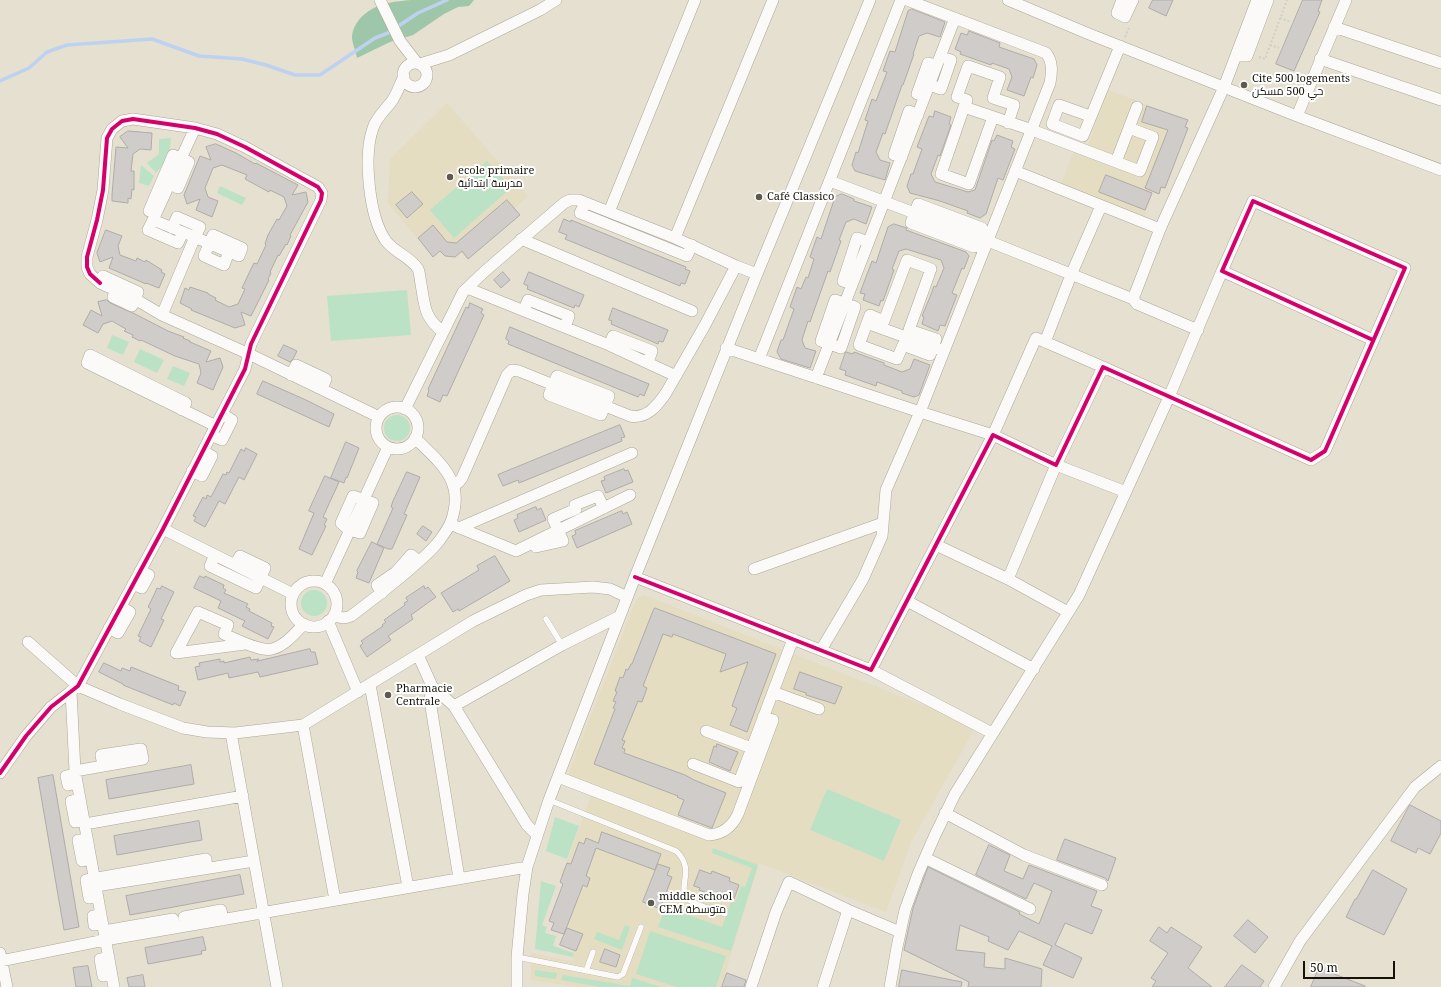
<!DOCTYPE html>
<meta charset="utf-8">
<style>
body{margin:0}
#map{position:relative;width:1441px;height:987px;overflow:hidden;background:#e5e0cf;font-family:"Noto Serif",serif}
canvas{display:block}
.scale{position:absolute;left:1303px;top:961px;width:92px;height:18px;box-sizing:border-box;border:2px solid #151208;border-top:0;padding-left:5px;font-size:12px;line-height:14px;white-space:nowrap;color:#151208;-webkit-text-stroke:3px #fff;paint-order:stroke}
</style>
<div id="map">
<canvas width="1441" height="987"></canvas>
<div class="scale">50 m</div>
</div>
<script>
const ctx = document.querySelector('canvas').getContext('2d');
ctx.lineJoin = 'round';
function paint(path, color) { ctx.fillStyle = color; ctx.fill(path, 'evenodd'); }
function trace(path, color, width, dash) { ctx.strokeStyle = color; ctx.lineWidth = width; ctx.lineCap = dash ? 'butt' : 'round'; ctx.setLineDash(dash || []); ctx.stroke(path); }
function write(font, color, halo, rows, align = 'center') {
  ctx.font = font + ' "Noto Serif",Cairo,serif'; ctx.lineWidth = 4; ctx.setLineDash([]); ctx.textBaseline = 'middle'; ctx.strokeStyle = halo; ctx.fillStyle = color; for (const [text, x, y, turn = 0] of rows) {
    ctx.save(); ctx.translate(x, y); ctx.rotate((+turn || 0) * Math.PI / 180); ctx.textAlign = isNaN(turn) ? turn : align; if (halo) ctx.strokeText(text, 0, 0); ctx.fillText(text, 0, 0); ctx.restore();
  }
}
const built = new Path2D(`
 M1108 90 1188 120 1186 126 1188 127 1165 189 1162 188 1159 194 1153 192 1144 218 1060 187 1076 145 1087 148Z
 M447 103 528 196 515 208 520 215 468 259 461 252 455 257 444 256 440 251 433 257 388 203 390 159Z
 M644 595 976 726 911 842 886 912 759 863 721 987H578L531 980V953L572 961 576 952 560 945 564 935 551 930 554 923 549 921 563 884 560 883 562 876 559 875 562 867 565 868 567 862 591 796 564 785 637 598Z`);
const green = new Path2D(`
 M171 138 169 158 156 173 147 163 159 154V139Z
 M487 161 511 188 454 238 430 210Z
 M141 165 154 176 149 186 139 183Z
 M220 186 246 198 242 205 217 193Z
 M407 290 411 335 331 341 327 296Z
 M112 335 129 342 123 355 107 348Z
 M140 349 164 360 157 373 134 362Z
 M173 366 190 373 184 386 167 379Z
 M384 428a13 13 0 1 1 26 0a13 13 0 1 1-26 0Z
 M301 603a13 13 0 1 1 26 0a13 13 0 1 1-26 0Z
 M827 789 901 820 884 861 810 830Z
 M555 817 579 826 567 859 546 851Z
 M713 848 758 865 731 951 658 927 666 907 722 927 731 902 735 903 741 886 745 887 752 868 712 853Z
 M541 881 556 886 542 925 547 927 545 933 556 936 553 946 574 953 573 957 535 949Z
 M625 925 630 927 622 950 594 939 597 932 619 940Z
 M650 931 726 956 716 987H677L636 974Z
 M535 970 557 973 556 979 535 976Z
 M563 975 630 986 632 978 661 987H600L561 980Z`);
const forest = new Path2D(`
 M411 0H474L469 6 458 7 444 14 413 35 390 42 357 58C356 52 352 43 352 37 353 19 373 5 389 3 396 1 403 1 411 0Z`);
const stream = new Path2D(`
 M0 81 29 68 47 52 67 45 152 39 199 56 242 59 266 65 295 75H320L375 38 388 33 418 13 447 0`);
const building = new Path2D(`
 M1153 0H1173L1166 16 1149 8Z
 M1303 0H1322L1318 11 1320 12 1294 71 1276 64Z
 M912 9 945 22 940 37 927 33 919 36 913 54H914L903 85H902L885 134 883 133 876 152 880 160 890 163 885 180 855 171 852 165 856 152 858 153 868 121 865 120 872 99 876 101 887 72 883 71 890 51 895 52 908 11Z
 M969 31 1000 43 999 47 1034 59 1037 65 1033 78 1031 77 1024 96 1007 90 1012 77 1009 69 992 63 991 65 960 54 961 52 955 49 961 33 967 35Z
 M1147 106 1188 120 1185 127 1188 128 1165 188 1161 187 1159 194 1145 188 1168 130 1142 122Z
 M935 111 951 117 949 124 951 125 940 156 938 155 931 174 935 182 968 192 975 190 992 140 994 141 997 135 1013 141 1011 147 1015 149 1003 180 998 178 986 214 980 218 967 213 968 211 940 201 910 193 907 186 911 174H913L922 149 917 147 929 116 933 117Z
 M128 131 152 133 151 150 140 149 133 154 131 171H134V190L132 189 131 199 128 198V203L112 201V195L116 147 128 148 120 137Z
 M216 144 236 153 255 164 256 163 298 185 292 195 306 192 308 202 290 235 291 236 287 245 286 244 279 256 278 255 270 272 271 273 268 279 269 280 251 316 241 312 245 325 235 328 191 310 192 309 180 303 185 288 189 290 190 287 208 293V294L216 298 215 300 229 307 238 304 245 289 242 288 250 271 254 263 257 264 266 245 265 244 268 235 277 219 279 220 287 206 284 197 270 190 269 192 245 179 247 175 222 165 213 168 205 188 208 197 218 201 212 217 196 210 200 199 187 204 184 195 200 156 211 160 206 147Z
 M1106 175 1152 193 1145 210 1099 192Z
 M412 192 423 204 407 218 396 205Z
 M842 194 854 199V201L872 207 866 224 854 219 846 222 839 240 841 241 830 272 828 271 810 322 808 321 802 340 805 348 816 351 810 368 781 359 777 352 781 340H783L794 309 790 307 797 287 801 289 806 277 808 278 814 259 810 257 817 237 821 239 835 197Z
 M507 200 520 215 468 259 462 251 455 257 445 256 440 251 433 257 418 238 433 225 447 242 456 243Z
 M564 219 571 222V220L686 267 685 269 690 271 685 284 681 283 680 286 565 239 567 235 559 232Z
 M894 224 907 228 906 230 966 252 969 256 964 269 962 268 952 293 957 295 945 326 940 325 938 331 922 324 924 317 922 316 930 297 934 286 936 287 944 268 941 260 906 249 899 251 892 269 894 270 883 301 881 300 879 306 863 300 865 294 860 293 872 261 876 263 888 227Z
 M106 230 122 236 118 246 120 255 136 261 137 258 145 262 146 260 162 270 161 272 165 274 159 288 146 283V284L109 268 113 257 100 262 97 253Z
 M503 272 510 280 501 288 494 280Z
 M529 272 584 295 579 307 575 305 574 308 527 289 528 286 524 284Z
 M107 300 110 303 133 313 168 331 184 337 183 338 190 341V342L211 351 206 362 220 358 223 367 213 390 197 383 201 373 199 364 175 356 141 340 140 341 132 337 133 335 124 331 126 329 112 321 103 324 98 333 83 325 91 310 102 316 98 302Z
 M470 303 483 309 481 313 484 315 447 396 443 395 440 402 427 396 429 390 428 389 466 307 468 308Z
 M613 308 668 330 663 342 659 341 658 344 611 324 612 321 609 320Z
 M510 327 649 384 644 396 640 394 638 397 508 344 509 341 506 339Z
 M284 345 297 351 293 359 290 362 278 356Z
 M846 352 853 354 854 352 884 363V365L902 372 910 369 914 359 930 365 919 395 914 397 902 393V391L877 382 876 386 845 375 846 371 840 369Z
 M263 381 306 400 334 414 329 427 257 394Z
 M620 425 625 437 621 438 622 441 519 483 518 480 503 486 498 475Z
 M346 442 359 448 347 478 346 477 344 483 331 478Z
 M246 448 257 454 244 480 239 477 225 504 219 501 205 527 194 521 196 517 193 516 203 497 206 499 207 495 211 497 223 474 226 475 227 472 229 473 241 449 244 451Z
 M624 469 625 471 628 470 633 482 606 493 601 481 605 480 604 477Z
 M407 472 420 477 404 514 407 515 392 549H388L377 544 393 508 391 507 393 501Z
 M325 476 339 482 323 517 327 519 324 525 326 526 312 555 299 549 314 513 309 511Z
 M536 507 537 510 541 508 546 520 519 532 514 520 518 518 517 515Z
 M622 511 623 514 627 512 632 524 577 548 572 536 576 534 575 531Z
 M423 526 432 532 426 541 417 534Z
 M372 542 384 548 369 583 356 578 358 572 357 571Z
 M495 556 510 581 459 611 458 609 453 612 441 593 479 570 477 566Z
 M200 576 204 578 205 576 224 585 223 588 226 590 224 593 248 604 246 607 250 609 249 611 272 623 271 626 274 627 268 639 242 626 245 621 218 608 221 601 194 588Z
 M162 586 174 592 161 619 164 620 151 647 139 641 141 637 138 636 151 609 148 607 154 595 157 588 160 589Z
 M424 586 425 589 428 587 436 597 411 615 413 619 388 636 391 640 367 657 360 646 363 643 361 641 383 626 382 625 386 622 384 620 405 605 404 603 408 601 406 598Z
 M655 608 776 654 747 732 730 725 737 708 732 706 748 662 720 672 726 654 673 634 672 637 663 634 643 686 647 688 642 702 638 701 622 740 625 741 622 748 625 749 624 753 685 775 694 780 726 793 712 828 678 815 684 800 677 797 678 796 594 764 615 709 613 708 616 702 613 701 617 692 615 691 620 677 623 678 626 669 628 670 631 664H632L653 611Z
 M310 649 311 652H315L318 664 260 677 258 672 229 678 228 673 198 680 195 667 200 666 199 663 220 659V662L224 661V663L250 657 251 660 259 659 257 661Z
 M104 663 121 671 122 668 130 671 131 667 179 686 178 690 186 692 180 706 174 703 173 705 123 685V684L99 672Z
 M800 672 842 687 835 704 806 695V693L794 689Z
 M717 744 738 752 730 771 709 762 714 746 716 747Z
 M191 765 194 784 109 799 106 780Z
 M53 775 79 927 64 930 38 778Z
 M1410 805 1441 821V833L1430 854 1418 848 1416 853 1391 841Z
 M199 821 202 840 117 855 114 836Z
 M602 832 661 854 655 870 596 848 586 876 590 878 587 887 583 885 564 934 551 930 554 923 549 921 563 884 560 882 567 863 571 864 579 842 584 844 586 838 598 843Z
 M1065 839 1116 858 1108 881 1105 878 1057 860Z
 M989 845 1010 855 1004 871 1023 879 1029 865 1097 891 1091 906 1102 910 1092 934 1065 923 1055 945 1082 958 1073 978 1043 965 1052 946 1019 931 1008 950 988 941 989 937 960 925 956 950 985 953 984 967 1005 969V958L1042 969 1041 987H968L969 982 904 950 913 908 928 867 1020 912 1019 914 1039 924 1052 891 1034 883 1026 899 976 875Z
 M658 864 670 868 667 875 672 877 660 909 643 902Z
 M700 870 711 874 712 871 730 878 729 881 739 885 734 899 729 897 728 901 699 890 700 888 694 886Z
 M1373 870 1407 889 1384 935 1346 917 1355 899H1356Z
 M240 875 244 894 130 915 126 896Z
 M1248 920 1268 937 1255 953 1234 936Z
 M1159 927 1167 933 1171 927 1202 947 1188 968 1212 987H1152L1156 981 1151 978 1168 953 1150 941Z
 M567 928 583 934 576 951 560 945Z
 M203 937 206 950 201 951 202 954 148 964 145 948Z
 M605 949 620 955 616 967 600 962Z
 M1242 965 1264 981 1260 987H1225Z
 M88 966 92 987H76L73 968Z
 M1319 968 1365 986V987H1311Z
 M902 970 962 982 961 987H899Z
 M727 973 746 980 744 987H722Z
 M143 975 145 987H129L127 978Z`);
const path = new Path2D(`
 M1280 18 1291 22
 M1125 37 1129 28
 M1270 45 1279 48
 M1259 57 1265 59 1287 0`);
const service = new Path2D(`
 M546 619 562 645
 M549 800 676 851C697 870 675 889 689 900 697 906 715 910 725 914
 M517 957 618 977 623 974 641 927
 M586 971 593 952`);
const minor = new Path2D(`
 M380 0 400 41 417 63
 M1008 0 1089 34 1297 116 1441 170
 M1122 0 1117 13 1125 17 1133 0
 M1334 27 1441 63
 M1236 56H1247L1268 0
 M1320 59 1441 100
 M403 75a12 12 0 1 1 24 0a12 12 0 1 1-24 0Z
 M420 64 449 55 540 10 556 0
 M404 76C400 84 397 94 392 101 385 110 376 118 373 128 363 156 369 217 386 241 395 253 411 257 418 269 420 273 420 280 421 284 425 307 424 317 443 332
 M930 85 941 89 951 60 941 57
 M925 96 917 94 928 63 937 65
 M964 107 941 174 969 184 993 117
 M1090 116 1059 105 1052 124 1083 136 1120 46
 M1297 116 1346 0
 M1008 123 1014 105 993 98 1000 77 968 66 957 97 967 100 964 107 1032 130 1140 171 1153 137 1129 128 1137 107
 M902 157 894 155 909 111 918 115
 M1116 162 1129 128
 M1015 171 1160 229
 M830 181 988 241 1133 299 1137 304 1198 330
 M585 203 580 213 687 256 692 245
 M918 204 982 228 974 247 911 223Z
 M149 211 173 155 189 162 178 188 170 184
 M609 212 695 0
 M153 220 148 230 178 243 183 232
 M172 228 177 217 200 227 195 237C210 244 224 250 239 256L242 248 213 235 204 256 224 265 229 252
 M675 238 773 0
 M521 239 692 311
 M852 284 843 281 857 238 868 242
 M467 288 609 345 676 376
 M116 290 113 297 132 306 138 292 103 276 100 283 135 299 162 315 249 354 379 417
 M1133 299 1160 229 1224 87 1257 0
 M835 300 855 307 841 348 821 341Z
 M524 310 528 300 569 316 565 327
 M162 315 195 237 153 220 195 128
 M867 323 859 345 897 359 903 345 930 355 936 339 909 330 931 269 907 260 884 321 870 315 867 323 944 351
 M1045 342 1071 275 1101 206
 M609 345 613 336 652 351 648 362
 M726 348 920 412 1050 83C1052 72 1053 62 1046 53L907 0
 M759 359 901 0
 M291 375 296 365 326 379 322 389
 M557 376 609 396 601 415 549 395Z
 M816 378 955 18
 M376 428a21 21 0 1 1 42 0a21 21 0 1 1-42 0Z
 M405 409 463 292 484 272 564 203 570 200H579L675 238 736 266 757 274
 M182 410 186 403 90 355 87 363 216 426
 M211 435 222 440 232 420 222 414
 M192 471 202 476 212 456 203 451
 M454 486 459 482 462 478 507 375 512 370 519 371 630 416C647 419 657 406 666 393L705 325 736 266
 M353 496 373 503 360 533 349 530 341 523Z
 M450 524 516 551 630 495
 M459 528 632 453
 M163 529 293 594
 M936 545 1008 579 1068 612
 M536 547 563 541 553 519 576 509 575 505 598 496 604 508
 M215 555 210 566 256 588 265 568 240 556 235 565
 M754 569 883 523
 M635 577 871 670 993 435 1056 465 1103 367 1311 460 1325 451 1405 268 1253 201 1222 271 1373 340
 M1008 579 1056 465 1126 492
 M291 604a23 23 0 1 1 46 0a23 23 0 1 1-46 0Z
 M133 584 142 588 149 575 140 571
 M325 584 388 447
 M382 593 377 585 396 572 411 555 419 561
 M907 601 1034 669
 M334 615C340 618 344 619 351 616 370 602 389 587 408 571 421 559 435 549 444 534 454 521 459 498 452 482 446 466 427 450 415 438
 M328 621 358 692
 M109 628 118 633 130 612 121 607
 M28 642 78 686 120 704 183 728 207 732 235 733 303 725 473 621 526 595 541 590 593 587 610 589 627 597
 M245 644 176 653 198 612 228 625 224 634C235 639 261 652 272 649 285 646 295 633 304 624
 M821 650 863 579 882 536 886 490 920 412 993 435 1036 338 1103 367
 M418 655 432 686 454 706 527 825 537 835
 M871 670 992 733
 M370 685 408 887
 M432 686 430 701 459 878
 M71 691 75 771 114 987
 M773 692 819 709
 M454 706 562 645 620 616
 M303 725 335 900
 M706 731 757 750
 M231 733 277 987
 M693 764 739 782 793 639
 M75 771 143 759 141 749 101 755 103 766
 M0 773 26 736 51 707 78 686 163 529 245 369 251 344 321 200 322 193 318 187 245 147 217 134 195 128 133 119 122 121 112 129 107 138 103 190 97 220 87 257V267L90 274 100 283
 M75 774 66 776 68 785 77 783
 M558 777 709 835C723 834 732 827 738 814L773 720 763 717
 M80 799 71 801 75 822 84 820
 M945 813 1024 855 1102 885
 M85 824 243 796
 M87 839 78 840 82 861 91 859
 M925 858 1030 909
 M96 886 254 861
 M98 897 89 898 86 880 206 859 207 868
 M101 915 93 916 94 925 102 924
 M186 926 184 917 221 910 223 920
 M104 931 173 919 175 928
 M0 953 7 987
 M109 957 100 959 103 976 112 975
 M0 961 105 940 527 867
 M517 987V957L523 894 527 867 549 800 635 577 757 274 870 0
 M751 987 776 912 789 882 848 910
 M823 987 848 910 900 932
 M890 987 897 947 905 910 918 874 935 835 955 794 1079 595 1169 397 1222 271
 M1274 987 1300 941 1415 787 1441 766`);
const cycleway = new Path2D(`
 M635 577 871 670 993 435 1056 465 1103 367 1311 460 1325 451 1405 268 1253 201 1222 271 1373 340
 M0 773 26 736 51 707 78 686 163 529 245 369 251 344 321 200 322 193 318 187 245 147 217 134 195 128 133 119 122 121 112 129 107 138 103 190 97 220 87 257V267L90 274 100 283`);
const markers = [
 [1244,85,4,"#5e5a4e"],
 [450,177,4,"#5e5a4e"],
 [759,197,4,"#5e5a4e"],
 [388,695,4,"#5e5a4e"],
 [651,903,4,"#5e5a4e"]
];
const poiNames = [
 ["Cite 500 logements",1252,79],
 ["حي 500 مسكن",1252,92],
 ["ecole primaire",458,171],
 ["مدرسة ابتدائية",458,184],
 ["Café Classico",767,197],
 ["Pharmacie",396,689],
 ["Centrale",396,702],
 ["middle school",659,897],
 ["CEM متوسطة",659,910]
];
paint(built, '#e4ddc1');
paint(green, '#bce2c5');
paint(forest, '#9ec7aa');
trace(stream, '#bdd2f0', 3.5);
paint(building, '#d0ccca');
trace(building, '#afaba9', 1);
trace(service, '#aba79a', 6);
trace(minor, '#aba79a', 12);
trace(path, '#d0cfca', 2, [2, 2]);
trace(service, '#fbfaf8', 5.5);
trace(minor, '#fbfaf8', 11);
trace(cycleway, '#d6006c', 4);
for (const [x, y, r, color] of markers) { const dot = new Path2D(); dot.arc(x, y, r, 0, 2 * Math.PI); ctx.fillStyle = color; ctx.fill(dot); trace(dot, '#fff', 1.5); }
write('11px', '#151208', '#fff', poiNames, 'left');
</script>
